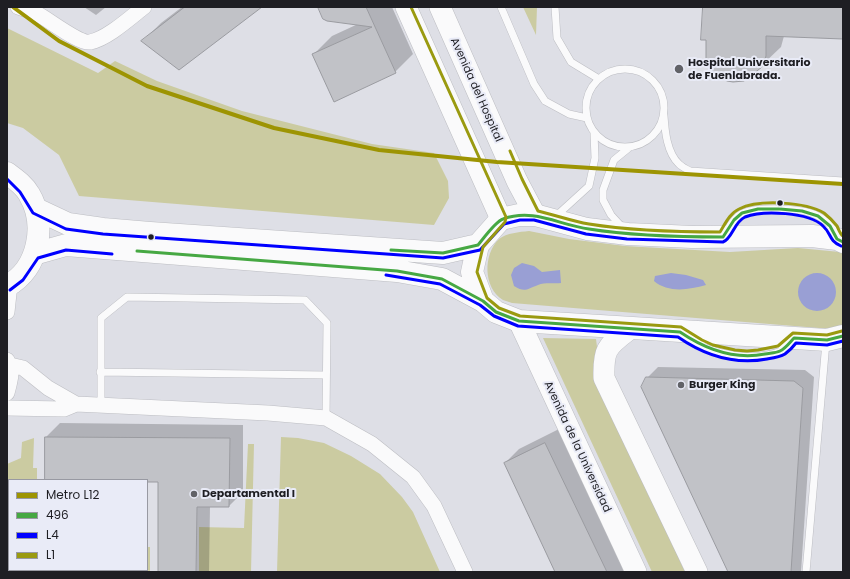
<!DOCTYPE html>
<style>
body{margin:0}
#map{position:relative;width:850px;height:579px;overflow:hidden;background:#dedfe6;font-family:Poppins,sans-serif}
canvas{display:block}
.frame{position:absolute;inset:0;border:8px solid #1e1e23;pointer-events:none}
.legend{position:absolute;left:8px;top:479px;width:140px;height:92px;box-sizing:border-box;background:#e9ebf7;border:1px solid #9899a2;margin:0;padding:5px 7px;list-style:none;font-size:12px;color:#1e1e23}
.legend li{display:flex;align-items:center;gap:8px;height:20px}
.legend b{width:20px;border:1px solid #9899a2}
</style>
<div id="map">
<canvas width="850" height="579"></canvas>
<div class="frame"></div>
<ul class="legend">
<li><b style="height:5px;background:#9d9402"></b>Metro L12</li>
<li><b style="height:5px;background:#46a843"></b>496</li>
<li><b style="height:5px;background:#00f"></b>L4</li>
<li><b style="height:5px;background:#9a9a10"></b>L1</li>
</ul>
</div>
<script>
const ctx = document.querySelector('canvas').getContext('2d');
ctx.lineJoin = 'round';
function paint(path, color) { ctx.fillStyle = color; ctx.fill(path, 'evenodd'); }
function trace(path, color, width, dash) { ctx.strokeStyle = color; ctx.lineWidth = width; ctx.lineCap = dash ? 'butt' : 'round'; ctx.setLineDash(dash || []); ctx.stroke(path); }
function write(font, color, halo, rows, align = 'center') {
  ctx.font = font + ' Poppins,sans-serif'; ctx.lineWidth = 4; ctx.setLineDash([]); ctx.textBaseline = 'middle'; ctx.strokeStyle = halo; ctx.fillStyle = color; for (const [text, x, y, turn = 0] of rows) {
    ctx.save(); ctx.translate(x, y); ctx.rotate((+turn || 0) * Math.PI / 180); ctx.textAlign = isNaN(turn) ? turn : align; if (halo) ctx.strokeText(text, 0, 0); ctx.fillText(text, 0, 0); ctx.restore();
  }
}
const green = new Path2D(`
 M523 7H537L536 35Z
 M7 28 98 73 115 61 157 81 242 111 372 144 434 153 448 181 449 198 434 225 79 196 59 155 23 128 7 123Z
 M529 231 569 239 625 246 730 252 798 248 840 252 843 253V326L831 329 512 303C509 302 506 301 503 300 483 288 483 254 499 239 507 233 519 232 529 231Z
 M543 338 596 339 602 387 685 572H652Z
 M281 437 298 438 324 443 351 456 380 474 402 497 413 512 440 572H277Z
 M34 438 33 468H37V480H9V570H147V547H150V572H7V464L21 458 22 442Z
 M248 444H254L251 572H199V527L244 528Z`);
const water = new Path2D(`
 M522 263 534 266 542 272 560 270 561 283C555 284 545 282 538 285 527 289 525 293 514 286L511 275 514 268Z
 M798 292a19 19 0 1 1 38 0a19 19 0 1 1-38 0Z
 M671 273 686 275 703 280 706 285C688 290 668 293 654 281L655 276Z`);
const shadow = new Path2D(`
 M84 7H106L96 15Z
 M182 7H260L143 41 161 23Z
 M323 7H392L413 54 395 72 314 54 332 36 358 24Z
 M704 7H843V38L784 36 781 47 761 66 707 39Z
 M658 367 805 370 814 377 801 572H729L647 378Z
 M60 423 243 425V492L229 506H210L209 572H159V481L92 480 46 437Z
 M559 429 627 572H556L505 463 519 449Z`);
const building = new Path2D(`
 M185 7H262L179 70 141 41Z
 M318 7H366L396 73 334 102 312 54 372 27 327 21 323 19Z
 M703 7H843V39L766 36V56L762 67 744 81 733 82 727 81 717 75 711 69 706 59V40H701Z
 M646 377 794 381 803 388 791 572H728L641 387Z
 M45 437 230 438 229 507H197L196 572H158V482H147V480H45Z
 M545 443 607 572H555L504 463Z`);
const lane = new Path2D(`
 M501 7 534 84 545 101 569 114 587 118
 M555 7 557 38 571 62 599 79
 M586 108a39 39 0 1 1 78 0a39 39 0 1 1-78 0Z
 M664 116C665 131 667 153 679 164 682 167 686 169 690 171L843 181
 M555 217 589 186 595 158 594 133
 M623 228 611 215 603 200V190L614 160 630 147
 M725 234C729 227 735 216 743 213 757 207 797 208 811 213 821 216 833 225 836 235
 M690 339C711 355 756 362 781 351 784 349 787 345 790 342
 M100 372 326 375
 M101 406V318L127 297 305 300 327 323 326 418
 M806 572 826 342`);
const street = new Path2D(`
 M18 7C24 9 30 11 36 13 48 19 79 44 90 42 107 39 131 17 144 7
 M7 312 10 284
 M7 360C14 371 10 381 7 393
 M10 365 23 368 48 388 76 404
 M7 408 64 409 76 404 268 413 326 418 372 444 413 477 434 506 465 572`);
const secondary = new Path2D(`
 M406 7 501 219
 M440 7 517 181 535 215
 M519 321 636 572
 M631 328C608 346 603 347 604 378L697 572`);
const primary = new Path2D(`
 M7 173C15 179 24 185 29 194 47 224 39 269 7 286
 M36 209 68 224 103 229 150 233 443 253 478 245
 M843 242 837 239 812 236 692 237 628 234 587 229 535 215H519L501 219 478 245 472 272 483 301 496 312 519 321 827 340 843 336
 M34 254 66 245 397 271 442 279 483 301`);
const bus1 = new Path2D(`
 M723 237 734 220 742 213 758 209H780L802 211 818 216 830 226 837 239 843 242
 M478 245C483 239 496 221 503 219 534 208 559 225 589 229 633 236 678 237 723 237
 M391 250 443 253 478 245
 M137 251 397 271 442 279 483 301 496 312 519 321 680 332C705 349 734 360 765 354 770 353 776 353 780 351 786 348 790 342 794 338L827 340 843 336`);
const bus2 = new Path2D(`
 M7 179 20 192 33 213 66 229 103 234 443 258 480 250 504 224 520 220H534L586 234 627 239 723 242C732 239 734 222 745 217 763 210 809 212 823 226 832 234 828 240 841 246
 M386 275 440 284 480 305 494 316 518 326 678 337C704 355 735 365 767 359 773 358 780 357 785 354 789 351 793 347 796 343L827 345 843 341
 M10 290 23 280 38 258 66 250 112 254`);
const bus3 = new Path2D(`
 M411 7 506 217 505 222 483 247 477 272 487 298 499 308 520 316 681 327 702 340 713 345 735 350 747 351 758 350 778 346 793 333 827 335 842 331
 M510 151 522 179 538 211C555 215 572 221 589 224 632 231 676 232 720 232 725 224 730 213 739 209 759 199 806 202 824 213 829 217 833 221 837 226 839 230 840 234 843 236`);
const metro1 = new Path2D(`
 M13 7 59 41 147 86 274 128 379 150 497 162 843 184`);
const markers = [
 [679,69,5,"#616267"],
 [780,203,3.5,"#1e1e23"],
 [151,237,3.5,"#1e1e23"],
 [681,385,4,"#616267"],
 [194,494,4,"#616267"]
];
const poiNames = [
 ["Hospital Universitario",688,63],
 ["de Fuenlabrada.",688,76],
 ["Burger King",689,385],
 ["Departamental I",202,494]
];
const streetNames = [
 ["Avenida del Hospital",476,90,66],
 ["Avenida de la Universidad",577,447,65]
];
paint(green, '#cbcba1');
paint(water, '#999fd4');
paint(shadow, '#0003');
paint(building, '#c1c2c7');
trace(building, '#9a9ba0', 1);
trace(lane, '#bcbdc2', 8);
trace(street, '#bcbdc2', 16);
trace(secondary, '#bcbdc2', 22);
trace(primary, '#bcbdc2', 23);
trace(lane, '#fafafb', 7);
trace(street, '#fafafb', 15);
trace(secondary, '#fafafb', 21);
trace(primary, '#fafafb', 22);
trace(bus1, '#46a843', 3);
trace(bus2, '#00f', 3);
trace(bus3, '#9a9a10', 3);
trace(metro1, '#9d9402', 4);
for (const [x, y, r, color] of markers) { const dot = new Path2D(); dot.arc(x, y, r, 0, 2 * Math.PI); ctx.fillStyle = color; ctx.fill(dot); trace(dot, '#e9ebf7', 1.5); }
write('bold 11px', '#1e1e23', '#e9ebf7', poiNames, 'left');
write('11px', '#1e1e23', '#e9ebf7', streetNames);
</script>
